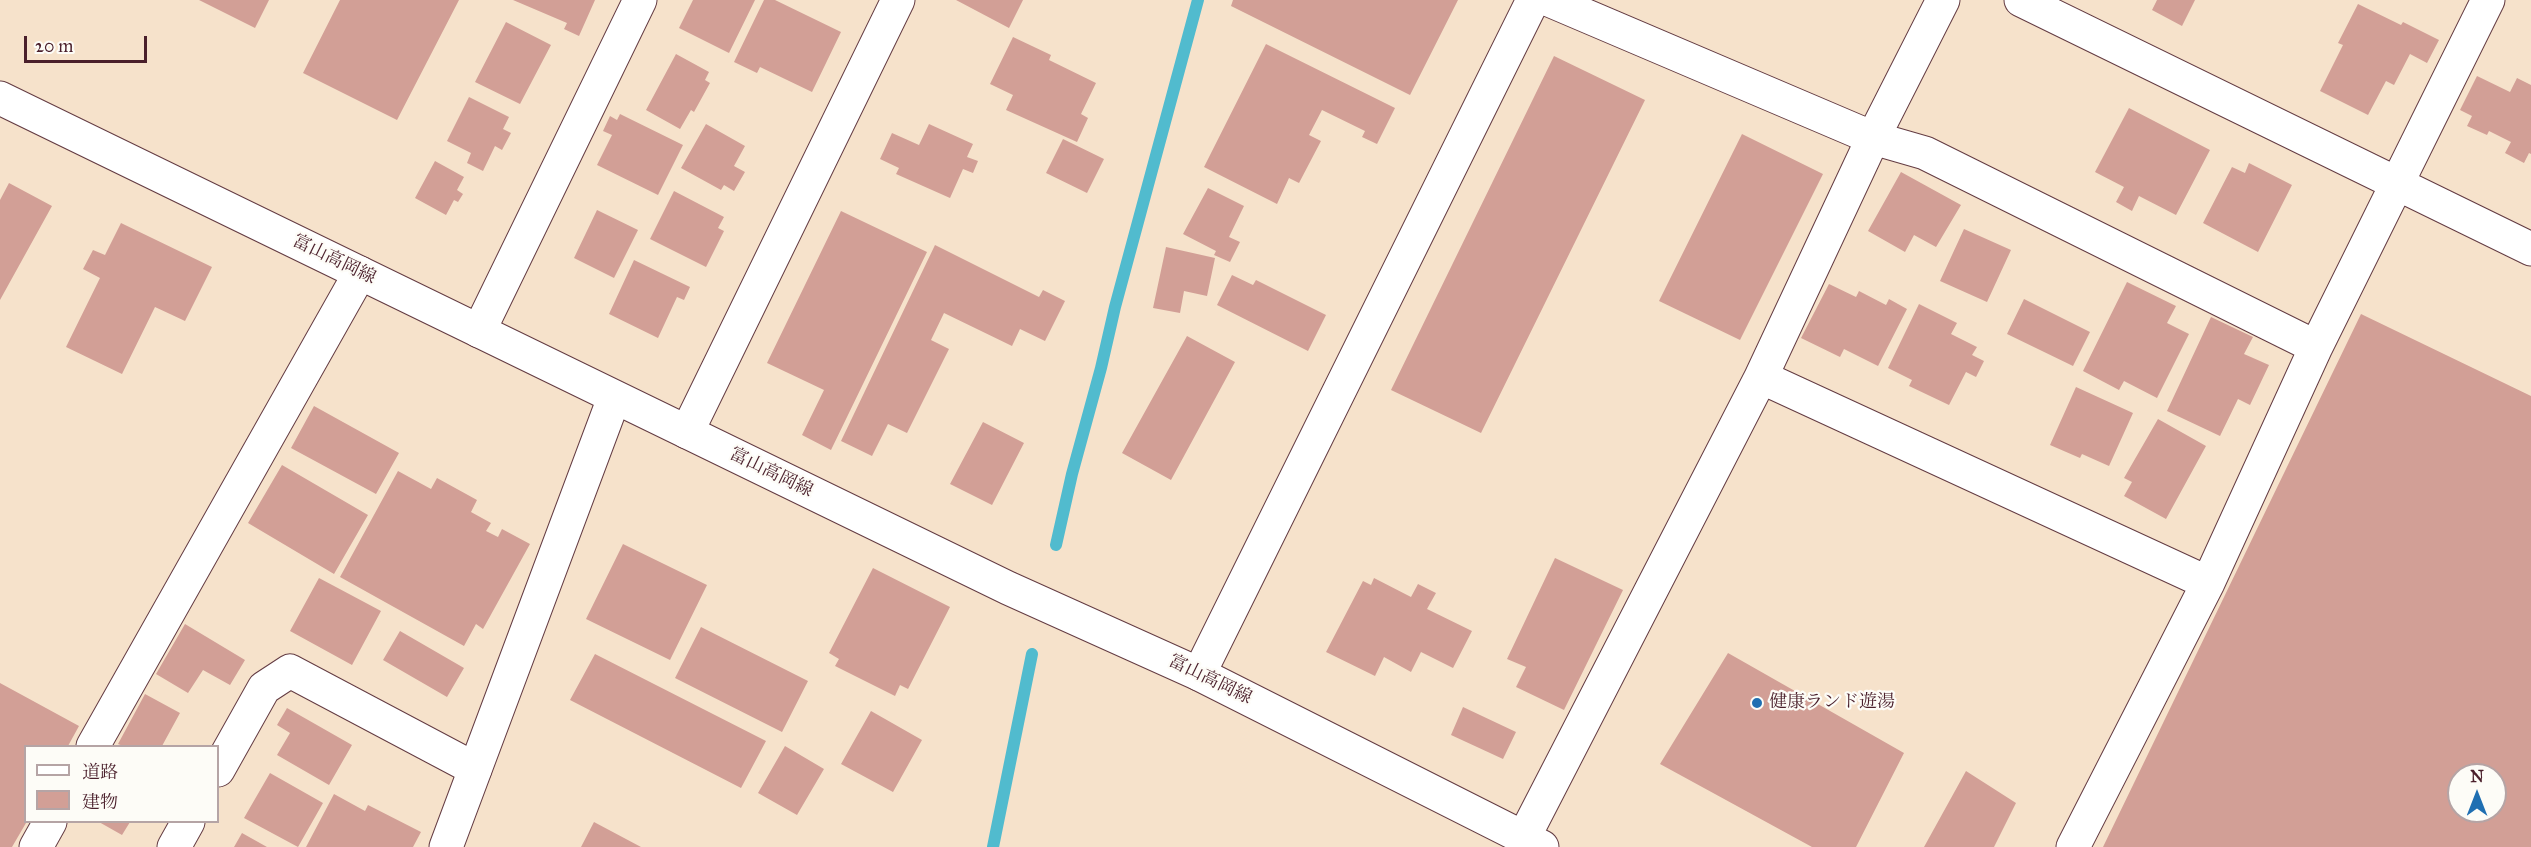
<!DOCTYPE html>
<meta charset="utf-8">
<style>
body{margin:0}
#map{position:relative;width:2531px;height:847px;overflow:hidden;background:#f6e2cb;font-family:"IM FELL Great Primer","Noto Serif JP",serif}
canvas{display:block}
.legend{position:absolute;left:24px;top:745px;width:195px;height:78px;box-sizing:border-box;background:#fdfcf7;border:2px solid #b5a4a5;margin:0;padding:8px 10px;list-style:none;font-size:18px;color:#4a1f2b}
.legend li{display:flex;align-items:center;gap:12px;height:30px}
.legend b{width:30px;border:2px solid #b5a4a5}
.north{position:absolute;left:2447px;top:763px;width:60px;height:60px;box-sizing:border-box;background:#fdfcf7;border:2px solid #b5a4a5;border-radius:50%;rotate:0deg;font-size:16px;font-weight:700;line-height:24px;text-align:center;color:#4a1f2b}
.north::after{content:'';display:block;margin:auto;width:21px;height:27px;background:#1f6fb2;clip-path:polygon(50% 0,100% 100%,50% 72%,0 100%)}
.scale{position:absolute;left:24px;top:36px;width:123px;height:27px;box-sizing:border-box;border:3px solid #4a1f2b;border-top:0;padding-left:8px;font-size:18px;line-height:21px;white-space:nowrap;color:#4a1f2b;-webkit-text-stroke:4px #fdfcf7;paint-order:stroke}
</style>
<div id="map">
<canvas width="2531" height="847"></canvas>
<ul class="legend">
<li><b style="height:8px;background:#fff"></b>道路</li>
<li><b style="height:16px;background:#d29f96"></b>建物</li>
</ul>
<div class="north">N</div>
<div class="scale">20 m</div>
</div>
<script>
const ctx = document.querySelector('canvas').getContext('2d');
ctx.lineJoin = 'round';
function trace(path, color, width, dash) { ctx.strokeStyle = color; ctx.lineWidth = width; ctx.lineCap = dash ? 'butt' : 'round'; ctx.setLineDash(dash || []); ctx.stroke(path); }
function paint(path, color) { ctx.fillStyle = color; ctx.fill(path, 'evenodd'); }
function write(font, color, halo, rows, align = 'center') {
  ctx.font = font + ' "IM FELL Great Primer","Noto Serif JP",serif'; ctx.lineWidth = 4.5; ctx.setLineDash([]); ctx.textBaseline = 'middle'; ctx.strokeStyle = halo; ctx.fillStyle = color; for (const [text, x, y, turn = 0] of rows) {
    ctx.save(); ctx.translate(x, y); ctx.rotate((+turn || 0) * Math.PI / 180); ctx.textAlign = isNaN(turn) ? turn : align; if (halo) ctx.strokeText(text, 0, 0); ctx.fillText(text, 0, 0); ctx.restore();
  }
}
const stream = new Path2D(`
 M1056 545 1072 474 1101 368 1115 307 1198 0
 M993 847 1032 654`);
const building = new Path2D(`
 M199 0H269L255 28Z
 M340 0H459L397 120 303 73Z
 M513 0H595L579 36 564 29 567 23Z
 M693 0H755L729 53 679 28Z
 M764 0H775L841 32 812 92 760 67 757 73 734 62Z
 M956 0H1023L1009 28Z
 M1233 0H1458L1410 95 1231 6Z
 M2157 0H2195L2182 26 2152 10Z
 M2358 4 2401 25 2403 22 2439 40 2427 63 2410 54 2394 85 2386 81 2368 115 2320 91 2343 45 2338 43Z
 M506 22 551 45 520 104 475 82Z
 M1013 37 1051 55 1049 60 1096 83 1081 114 1088 118 1077 142 1006 110 1013 95 990 84Z
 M1266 44 1395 108 1377 144 1362 137 1365 131 1322 110 1309 135 1321 141 1299 183 1289 178 1277 204 1204 167Z
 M676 54 709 72 705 80 710 83 694 112 691 110 680 129 646 110Z
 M1554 56 1645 100 1481 433 1391 390Z
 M2477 76 2510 92 2517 78 2531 85V154L2529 153 2524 163 2505 153 2511 142 2489 131 2487 135 2467 126 2472 116 2460 110Z
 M469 97 509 117 503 129 511 133 502 150 495 146 483 171 467 163 471 153 447 141Z
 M2129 108 2210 150 2176 215 2139 196 2132 211 2116 202 2124 187 2095 172Z
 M620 114 683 145 658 195 597 165 612 135 603 131 610 116 617 120Z
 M706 124 745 146 734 166 745 172 734 191 724 185 721 190 681 168Z
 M929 124 973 144 967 157 978 161 973 173 963 169 950 198 896 174 899 168 880 159 892 133 919 145Z
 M1742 134 1823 174 1740 340 1659 301Z
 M1063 139 1104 159 1087 193 1046 173Z
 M435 161 464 177 457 190 463 194 458 202 454 200 446 215 415 198Z
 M2249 163 2292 185 2258 252 2203 223 2232 167 2245 173Z
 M1901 172 1961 205 1936 247 1914 235 1905 252 1868 231Z
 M9 183 52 206 0 300V200Z
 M1208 188 1244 206 1229 237 1240 242 1230 262 1214 255 1216 251 1183 234Z
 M674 191 724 217 718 228 724 231 706 267 650 239Z
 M597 210 638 230 614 278 574 258Z
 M841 211 927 252 831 450 802 435 824 390 767 363Z
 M121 223 212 267 185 321 155 307 122 374 66 347 100 278 83 269 93 250 105 255Z
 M1964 229 2011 250 1987 302 1940 281Z
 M935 245 1039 297 1043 290 1065 301 1045 341 1020 329 1012 346 944 313 931 340 949 349 907 433 888 424 872 456 841 441Z
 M1166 247 1215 258 1207 296 1184 291 1180 313 1153 308Z
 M634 260 690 287 684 300 677 297 658 338 609 314Z
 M1232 275 1253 285 1256 280 1326 315 1308 351 1217 305Z
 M2127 282 2176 306 2167 323 2189 334 2157 398 2124 381 2119 390 2083 371Z
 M1829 284 1856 297 1859 291 1886 305 1889 299 1907 309 1878 366 1844 349 1840 357 1801 338Z
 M2024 299 2090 332 2073 366 2007 334Z
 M1919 304 1957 323 1951 334 1977 347 1972 355 1984 361 1976 377 1966 372 1949 405 1909 386 1912 380 1888 368Z
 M2361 314 2531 396V847H2103ZM2459 775H2495V811H2459Z
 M2211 317 2253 337 2244 354 2269 365 2250 405 2238 399 2220 436 2167 411Z
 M1187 336 1235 362 1171 480 1122 453Z
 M2076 387 2133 413 2109 466 2082 454 2080 458 2050 445Z
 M314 406 399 453 376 494 291 448Z
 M2158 419 2206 446 2166 519 2124 496 2132 482 2124 478Z
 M983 422 1024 443 992 505 950 484Z
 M282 465 368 515 334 574 248 523Z
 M398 471 431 489 437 478 477 500 471 512 491 523 486 531 498 537 502 529 530 544 483 629 476 624 464 646 340 577Z
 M623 544 707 585 670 660 586 619Z
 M1555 558 1623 590 1564 710 1516 687 1526 667 1507 659Z
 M873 568 950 607 908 689 900 685 895 696 835 666 839 659 829 653Z
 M319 578 381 611 352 665 290 631Z
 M1374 578 1411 597 1418 584 1436 593 1427 609 1472 631 1453 668 1421 652 1411 672 1384 657 1375 676 1326 652 1363 581 1371 585Z
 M185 624 245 660 230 685 203 670 188 693 156 674Z
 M701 627 808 681 782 732 675 678Z
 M400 631 464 668 447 697 383 660Z
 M1728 653 1904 753 1856 847H1812L1660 764Z
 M595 654 766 741 741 788 570 700Z
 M0 683 79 726 68 746H26V823L12 847H0Z
 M145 694 180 713 162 746H123L118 744Z
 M1463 707 1516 732 1503 759 1451 735Z
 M287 708 352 745 329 785 277 755 290 733 277 725Z
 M871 711 922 740 893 792 841 764Z
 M785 746 824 769 797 815 758 793Z
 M1966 771 2016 803 1994 847H1924Z
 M270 773 323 803 298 847 244 818Z
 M334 794 365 811 368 805 421 832 413 847H306Z
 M99 822H130L122 835Z
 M594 822 641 847H581Z
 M242 833 267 847H234Z`);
const street = new Path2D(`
 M1549 0 1873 138 1761 377 2208 583
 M1943 0 1873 138 1925 153 2316 347
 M2021 0 2531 249
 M479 331 640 0
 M687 432 898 0
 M1199 674 1533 0
 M93 746 360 273
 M218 770 264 688 290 671 475 769
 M1524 837 1761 377
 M36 847 50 822
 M174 847 188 822
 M2073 847 2208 583 2316 347 2488 0`);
const secondary = new Path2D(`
 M446 847 614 398`);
const primary = new Path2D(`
 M0 98 1008 588 1199 674 1542 847`);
const markers = [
 [1757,703,6,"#1f6fb2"]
];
const streetNames = [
 ["富山高岡線",334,260,26],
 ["富山高岡線",771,473,26],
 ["富山高岡線",1210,680,26]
];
const poiNames = [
 ["健康ランド遊湯",1769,703]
];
trace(stream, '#51bbce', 12);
paint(building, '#d29f96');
trace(street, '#643c43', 35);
trace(secondary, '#643c43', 35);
trace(primary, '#643c43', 35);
trace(street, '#fff', 33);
trace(secondary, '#fff', 33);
trace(primary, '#fff', 33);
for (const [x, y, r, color] of markers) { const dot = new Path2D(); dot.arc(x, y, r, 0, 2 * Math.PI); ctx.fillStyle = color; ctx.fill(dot); trace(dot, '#fdfcf7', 2); }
write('18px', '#4a1f2b', '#fdfcf7', streetNames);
write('18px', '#4a1f2b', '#fdfcf7', poiNames, 'left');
</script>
